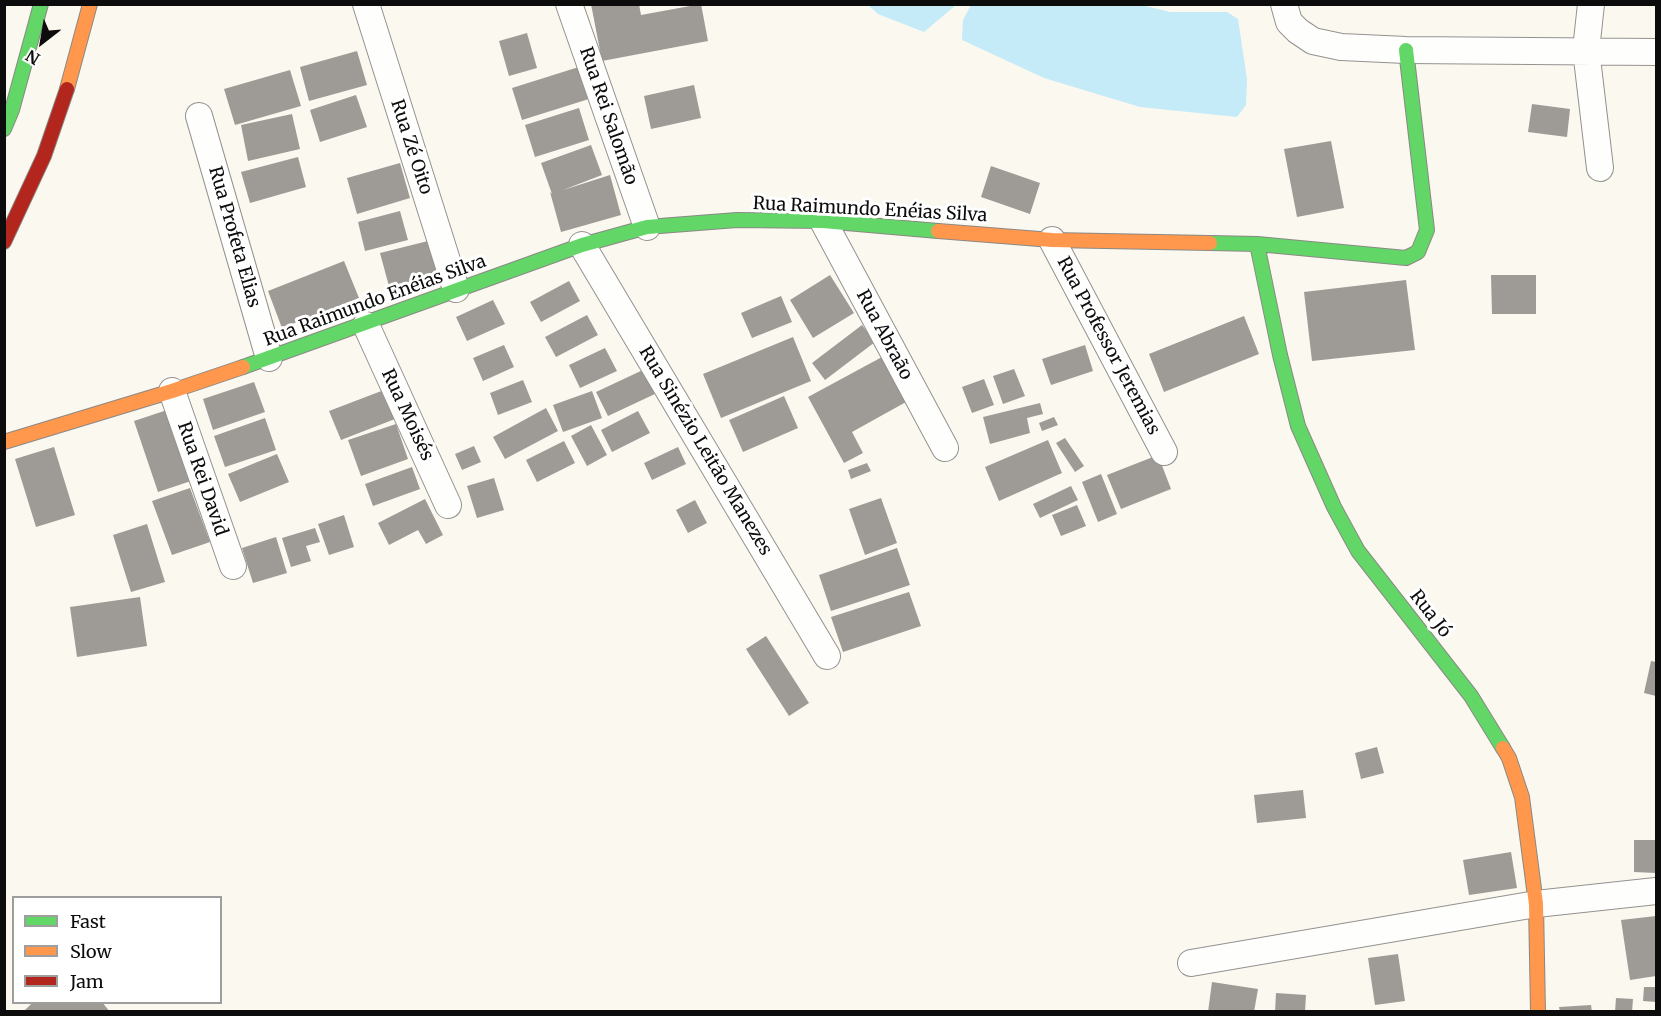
<!DOCTYPE html>
<meta charset="utf-8">
<style>
body{margin:0}
#map{position:relative;width:1661px;height:1016px;overflow:hidden;background:#fbf8f0;font-family:Merriweather,serif}
canvas{display:block}
.frame{position:absolute;inset:0;border:6px solid #0c0c0c;pointer-events:none}
.legend{position:absolute;left:12px;top:896px;width:210px;height:108px;box-sizing:border-box;background:#fff;border:2px solid #9e9e9e;margin:0;padding:8px 10px;list-style:none;font-size:18px;color:#0c0c0c}
.legend li{display:flex;align-items:center;gap:12px;height:30px}
.legend b{width:30px;border:2px solid #9e9e9e}
.north{position:absolute;left:12px;top:12px;width:60px;height:60px;-webkit-text-stroke:4px #fff;paint-order:stroke;rotate:211deg;font-size:16px;font-weight:700;line-height:24px;text-align:center;color:#0c0c0c}
.north::after{content:'';display:block;margin:auto;width:21px;height:27px;background:#0c0c0c;clip-path:polygon(50% 0,100% 100%,50% 72%,0 100%)}
</style>
<div id="map">
<canvas width="1661" height="1016"></canvas>
<div class="frame"></div>
<ul class="legend">
<li><b style="height:8px;background:#63d668"></b>Fast</li>
<li><b style="height:8px;background:#ff974d"></b>Slow</li>
<li><b style="height:8px;background:#b3261e"></b>Jam</li>
</ul>
<div class="north">N</div>
</div>
<script>
const ctx = document.querySelector('canvas').getContext('2d');
ctx.lineJoin = 'round';
function paint(path, color) { ctx.fillStyle = color; ctx.fill(path, 'evenodd'); }
function trace(path, color, width, dash) { ctx.strokeStyle = color; ctx.lineWidth = width; ctx.lineCap = dash ? 'butt' : 'round'; ctx.setLineDash(dash || []); ctx.stroke(path); }
function write(font, color, halo, rows, align = 'center') {
  ctx.font = font + ' Merriweather,serif'; ctx.lineWidth = 6; ctx.setLineDash([]); ctx.textBaseline = 'middle'; ctx.strokeStyle = halo; ctx.fillStyle = color; for (const [text, x, y, turn = 0] of rows) {
    ctx.save(); ctx.translate(x, y); ctx.rotate((+turn || 0) * Math.PI / 180); ctx.textAlign = isNaN(turn) ? turn : align; if (halo) ctx.strokeText(text, 0, 0); ctx.fillText(text, 0, 0); ctx.restore();
  }
}
const water = new Path2D(`
 M868 5H956L924 32 878 14Z
 M1141 5 1170 12H1227L1238 19 1247 79 1246 105 1237 117 1140 107 1044 78 962 40 963 20 971 5Z`);
const building = new Path2D(`
 M591 4H639L641 15 701 4 708 41 602 61Z
 M527 33 537 68 509 76 499 41Z
 M357 51 367 85 309 101 300 67Z
 M582 66 592 98 522 120 512 88Z
 M290 70 301 106 235 125 224 89Z
 M694 85 701 118 651 129 644 96Z
 M356 95 367 127 320 142 310 110Z
 M1532 104 1570 109 1567 137 1528 132Z
 M579 108 589 140 535 157 525 125Z
 M292 114 300 149 248 161 241 125Z
 M1331 141 1344 208 1297 217 1284 149Z
 M591 145 602 175 563 190 610 175 621 215 561 232 550 192 552 194 541 163Z
 M298 157 306 187 250 203 241 172Z
 M400 163 410 198 357 214 347 178Z
 M991 166 1040 183 1030 214 981 197Z
 M400 211 408 240 365 251 358 222Z
 M432 240 442 277 390 290 380 253Z
 M344 261 359 298 282 328 268 291Z
 M830 275 854 313 813 338 790 300Z
 M1491 275H1536V314H1492Z
 M1406 280 1415 350 1312 361 1304 292Z
 M569 281 580 301 541 322 530 302Z
 M781 296 792 322 752 338 741 313Z
 M493 300 505 324 467 341 456 317Z
 M587 315 598 335 556 357 545 337Z
 M1244 316 1259 354 1164 392 1149 354Z
 M862 325 875 342 825 380 812 363Z
 M793 337 811 381 721 418 703 374Z
 M504 345 514 367 483 381 473 358Z
 M1085 345 1093 371 1051 385 1042 359Z
 M605 348 617 371 580 388 569 365Z
 M882 357 906 402 852 432 863 453 844 463 808 397Z
 M645 369 657 393 608 416 596 392Z
 M1014 369 1025 396 1003 404 993 376Z
 M984 379 994 405 972 413 962 387Z
 M523 380 532 402 498 415 490 393Z
 M254 382 265 412 213 430 203 399Z
 M384 390 395 419 341 440 329 411Z
 M592 391 602 418 563 432 553 405Z
 M784 396 798 428 743 452 729 420Z
 M1040 403 1043 414 1027 418 1030 433 990 444 983 417Z
 M546 408 558 431 505 459 493 437Z
 M167 410 191 481 158 492 134 421Z
 M638 411 650 433 612 452 601 430Z
 M1054 417 1058 425 1042 431 1039 423Z
 M265 418 276 450 225 467 214 436Z
 M396 424 408 459 361 476 348 440Z
 M591 425 607 455 587 466 571 436Z
 M1065 438 1084 466 1075 472 1056 443Z
 M1048 440 1062 473 999 501 985 467Z
 M564 441 575 463 537 482 526 460Z
 M474 446 481 462 462 470 455 454Z
 M54 447 75 515 36 527 15 459Z
 M678 447 686 464 652 480 644 463Z
 M277 454 289 482 240 502 228 474Z
 M1158 455 1171 489 1121 509 1107 475Z
 M867 463 871 471 851 479 848 470Z
 M412 467 420 489 373 506 365 484Z
 M1101 474 1117 514 1098 522 1082 482Z
 M494 478 504 510 477 518 467 486Z
 M1071 486 1078 500 1040 518 1033 504Z
 M190 488 210 542 172 555 152 501Z
 M881 498 897 543 865 555 849 509Z
 M425 499 443 535 426 544 418 530 389 545 378 523Z
 M695 500 707 523 688 533 676 510Z
 M1077 505 1086 526 1061 536 1052 515Z
 M344 515 354 547 329 555 318 524Z
 M147 524 165 582 131 592 113 535Z
 M315 528 320 542 306 546 311 561 291 567 282 538Z
 M276 537 287 573 253 583 242 548Z
 M897 548 910 585 831 611 819 575Z
 M909 592 921 626 843 652 831 617Z
 M140 597 147 646 77 657 70 607Z
 M766 636 809 703 789 716 746 649Z
 M1651 661 1656 662V696L1644 693Z
 M1377 747 1384 773 1361 779 1355 753Z
 M1303 790 1306 818 1257 823 1254 795Z
 M1634 840H1656V873L1634 872Z
 M1511 852 1517 888 1469 895 1463 860Z
 M1656 916V976L1630 980 1621 920Z
 M1398 954 1405 1001 1375 1005 1368 958Z
 M1212 982 1258 989 1254 1012H1208Z
 M1644 987H1656V1002L1643 1001Z
 M1276 993 1306 995 1305 1012H1275Z
 M1616 998 1633 999 1632 1012H1615Z
 M33 1002H102L110 1012H23Z
 M1591 1005 1592 1012H1560L1559 1007Z`);
const street = new Path2D(`
 M366 4 456 289
 M569 4 647 227
 M1284 4 1289 22 1298 31 1313 41 1341 47 1406 50 1656 52
 M1591 4 1586 50 1600 168
 M199 116 269 358
 M823 221 945 448
 M1052 240 1164 452
 M582 245 827 656
 M366 325 448 505
 M172 391 233 566
 M1191 963 1536 904 1656 891`);
const fast = new Path2D(`
 M4 129 12 110 41 4
 M1210 243 1257 244 1406 258 1418 252 1427 230 1406 50
 M1257 244 1280 355 1298 426 1334 507 1358 551 1471 696 1503 748
 M243 367 582 245 647 227 737 220 823 221 938 231`);
const slow = new Path2D(`
 M67 89 90 4
 M938 231 1052 240 1210 243
 M4 442 172 391 243 367
 M1503 748 1509 758 1522 797 1536 904 1538 1012`);
const jam = new Path2D(`
 M4 242 44 156 67 89`);
const streetNames = [
 ["Rua Rei Salomão",608,116,71],
 ["Rua Zé Oito",411,147,72],
 ["Rua Raimundo Enéias Silva",870,210,3],
 ["Rua Profeta Elias",234,237,74],
 ["Rua Raimundo Enéias Silva",375,301,-20],
 ["Rua Abraão",884,335,62],
 ["Rua Professor Jeremias",1108,346,62],
 ["Rua Moisés",407,415,65],
 ["Rua Sinézio Leitão Manezes",705,451,59],
 ["Rua Rei David",202,479,71],
 ["Rua Jó",1430,614,52]
];
paint(water, '#c4ebf7');
paint(building, '#9e9a96');
trace(street, '#94928f', 28);
trace(fast, '#8a8985', 16);
trace(slow, '#8a8985', 16);
trace(jam, '#8a8985', 16);
trace(street, '#fefefd', 26);
trace(fast, '#63d668', 14);
trace(slow, '#ff974d', 14);
trace(jam, '#b3261e', 14);
write('18px', '#0c0c0c', '#fff', streetNames);
</script>
